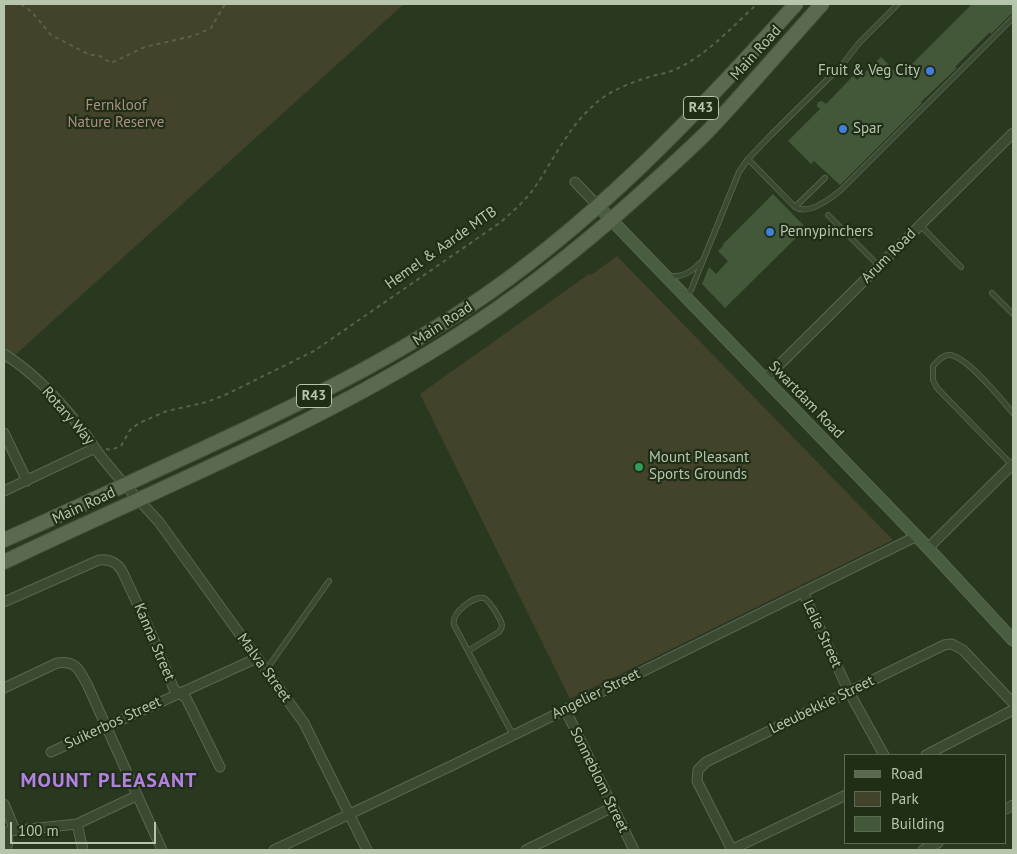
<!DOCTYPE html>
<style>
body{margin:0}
#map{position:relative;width:1017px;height:854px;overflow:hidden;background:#28391f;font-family:"PT Sans",sans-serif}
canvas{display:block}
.frame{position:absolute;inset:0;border:5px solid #b5c6ad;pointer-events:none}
.legend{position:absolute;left:844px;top:754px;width:162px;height:90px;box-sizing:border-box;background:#202e18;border:1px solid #5c6b54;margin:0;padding:6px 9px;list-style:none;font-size:15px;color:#b5c6ad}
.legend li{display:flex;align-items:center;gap:10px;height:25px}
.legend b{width:25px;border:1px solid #5c6b54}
.scale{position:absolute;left:10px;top:822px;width:146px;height:22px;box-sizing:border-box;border:2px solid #b5c6ad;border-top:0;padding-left:6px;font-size:15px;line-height:18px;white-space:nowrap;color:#b5c6ad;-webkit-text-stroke:4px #202e18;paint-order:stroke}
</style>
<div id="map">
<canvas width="1017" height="854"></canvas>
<div class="frame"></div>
<ul class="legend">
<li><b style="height:6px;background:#596a51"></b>Road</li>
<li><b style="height:14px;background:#43422a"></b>Park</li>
<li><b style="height:14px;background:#435838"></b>Building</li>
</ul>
<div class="scale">100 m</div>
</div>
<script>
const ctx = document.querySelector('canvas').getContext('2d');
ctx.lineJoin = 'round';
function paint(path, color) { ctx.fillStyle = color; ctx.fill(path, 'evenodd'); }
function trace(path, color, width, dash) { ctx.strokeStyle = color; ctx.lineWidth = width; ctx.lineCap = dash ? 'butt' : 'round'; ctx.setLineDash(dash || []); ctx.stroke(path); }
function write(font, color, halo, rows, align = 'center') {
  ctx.font = font + ' "PT Sans",sans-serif'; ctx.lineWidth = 4.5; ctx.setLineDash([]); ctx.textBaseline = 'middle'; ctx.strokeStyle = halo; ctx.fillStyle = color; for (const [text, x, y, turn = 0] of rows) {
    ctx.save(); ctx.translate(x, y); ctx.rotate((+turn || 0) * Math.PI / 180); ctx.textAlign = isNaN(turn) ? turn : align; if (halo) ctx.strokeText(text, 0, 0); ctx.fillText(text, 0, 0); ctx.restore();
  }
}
const green = new Path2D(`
 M4 4H404L4 365Z
 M617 256 893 540 570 699 420 394 589 274 591 275Z`);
const building = new Path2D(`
 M972 4H1013V14L1010 15 991 34 990 32 955 67 957 68 921 102 922 103 840 185 814 161 811 164 788 141 820 109 817 106 818 102 822 101 826 104 853 76 857 80 881 57 900 76Z
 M773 194 806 228 725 308 702 284 709 267 716 274 728 261 718 251 724 245 723 244Z`);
const path = new Path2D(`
 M21 4 32 12 51 35 90 55H98L111 63 145 47 193 36 211 28 225 4
 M106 449 111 450 121 446 130 430 139 423 167 411 207 402 227 394 314 351 501 222C513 211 526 200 535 187 554 159 569 126 595 104 610 90 633 82 652 76 660 74 667 73 674 70 706 56 732 27 757 4`);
const lane = new Path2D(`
 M748 159 795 207C808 216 830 199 841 190L1013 18
 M795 207 825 178
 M828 215 879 266
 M920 225 961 267
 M669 276C682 278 691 272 700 263
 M992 293 1013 314
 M686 295 691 290 739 172 748 159 771 135 842 65 859 43 898 4
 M1012 465 937 388 933 380V366C937 362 942 355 949 355 966 355 1001 399 1013 413
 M468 651 499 632C501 629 502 628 502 625 501 619 489 600 484 598 473 596 451 613 454 625L513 735
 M266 670 329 581`);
const street = new Path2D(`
 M575 182 598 206
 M4 354C33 372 60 401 81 428 90 440 98 454 108 465 124 485 142 503 159 522L304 723 367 850
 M765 379 1013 133
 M4 433 27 481
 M4 491 95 448
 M928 548 1013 464
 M803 592 849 692 884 755
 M4 602 99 560C111 559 118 563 123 573L151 633 174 689 186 698 220 767
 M4 688 57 663C75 660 79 669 87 684L162 850
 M565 709 634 850
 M51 752 257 658
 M926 755 1013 710
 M4 804 15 830
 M1006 809 1013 805
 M77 824 83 850
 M4 833 9 831 77 824 136 796
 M6 850 8 843 7 832
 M274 850 453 765 917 536
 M526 850 613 807
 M731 850 846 795
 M732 850 697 781 698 770 706 762 944 645 952 644 963 650 1013 703
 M923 850 938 843`);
const secondary = new Path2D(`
 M598 206 928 548 1013 640`);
const primary = new Path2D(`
 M4 540C63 514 122 486 181 459 278 414 375 369 465 309 591 226 695 116 796 4
 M4 562C154 490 309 429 450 340 517 298 579 249 638 196 661 175 685 154 708 131 747 90 784 46 822 4`);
const markers = [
 [930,71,5,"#3f7fe0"],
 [843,129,5,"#3f7fe0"],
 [770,232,5,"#3f7fe0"],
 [639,467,5,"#2e9e5b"]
];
const shields = [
 [701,108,35],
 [314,396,35]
];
const shieldNames = [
 ["R43",701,108],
 ["R43",314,396]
];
const streetNames = [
 ["Main Road",756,53,-48],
 ["Hemel & Aarde MTB",441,248,-35],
 ["Arum Road",889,256,-45],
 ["Main Road",443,324,-33],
 ["Swartdam Road",806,400,46],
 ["Rotary Way",68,416,49],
 ["Main Road",84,506,-25],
 ["Lelie Street",822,634,65],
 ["Kanna Street",154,642,67],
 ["Malva Street",264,668,54],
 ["Angelier Street",596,694,-26],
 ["Leeubekkie Street",822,705,-26],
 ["Suikerbos Street",113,723,-25],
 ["Sonneblom Street",599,780,64]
];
const poiNames = [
 ["Fruit & Veg City",920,71,"right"],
 ["Spar",853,129],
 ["Pennypinchers",780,232],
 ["Mount Pleasant",649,458],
 ["Sports Grounds",649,475]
];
const parkNames = [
 ["Fernkloof",116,106],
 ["Nature Reserve",116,123]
];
const districtNames = [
 ["MOUNT PLEASANT",109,781]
];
paint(green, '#43422a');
paint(building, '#435838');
trace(lane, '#586750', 6);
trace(street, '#586750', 11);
trace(secondary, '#586750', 13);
trace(primary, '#44533c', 16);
trace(path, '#5b6148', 2, [4, 4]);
trace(lane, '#3a4a33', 4.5);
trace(street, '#3a4a33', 9);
trace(secondary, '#495d41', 11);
trace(primary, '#596a51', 14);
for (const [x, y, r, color] of markers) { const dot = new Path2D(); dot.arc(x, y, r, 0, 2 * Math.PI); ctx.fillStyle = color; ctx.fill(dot); trace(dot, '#202e18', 2); }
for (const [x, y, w] of shields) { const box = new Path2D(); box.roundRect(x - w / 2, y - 11.5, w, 23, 4); ctx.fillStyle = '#202e18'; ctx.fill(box); trace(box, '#b5c6ad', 1); }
write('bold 14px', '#b5c6ad', null, shieldNames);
write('15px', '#b5c6ad', '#202e18', streetNames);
write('15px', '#b5c6ad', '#202e18', poiNames, 'left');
write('15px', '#ad9082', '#202e18', parkNames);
ctx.letterSpacing = '1px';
write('bold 20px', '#b380e3', '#202e18', districtNames);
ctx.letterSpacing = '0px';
</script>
